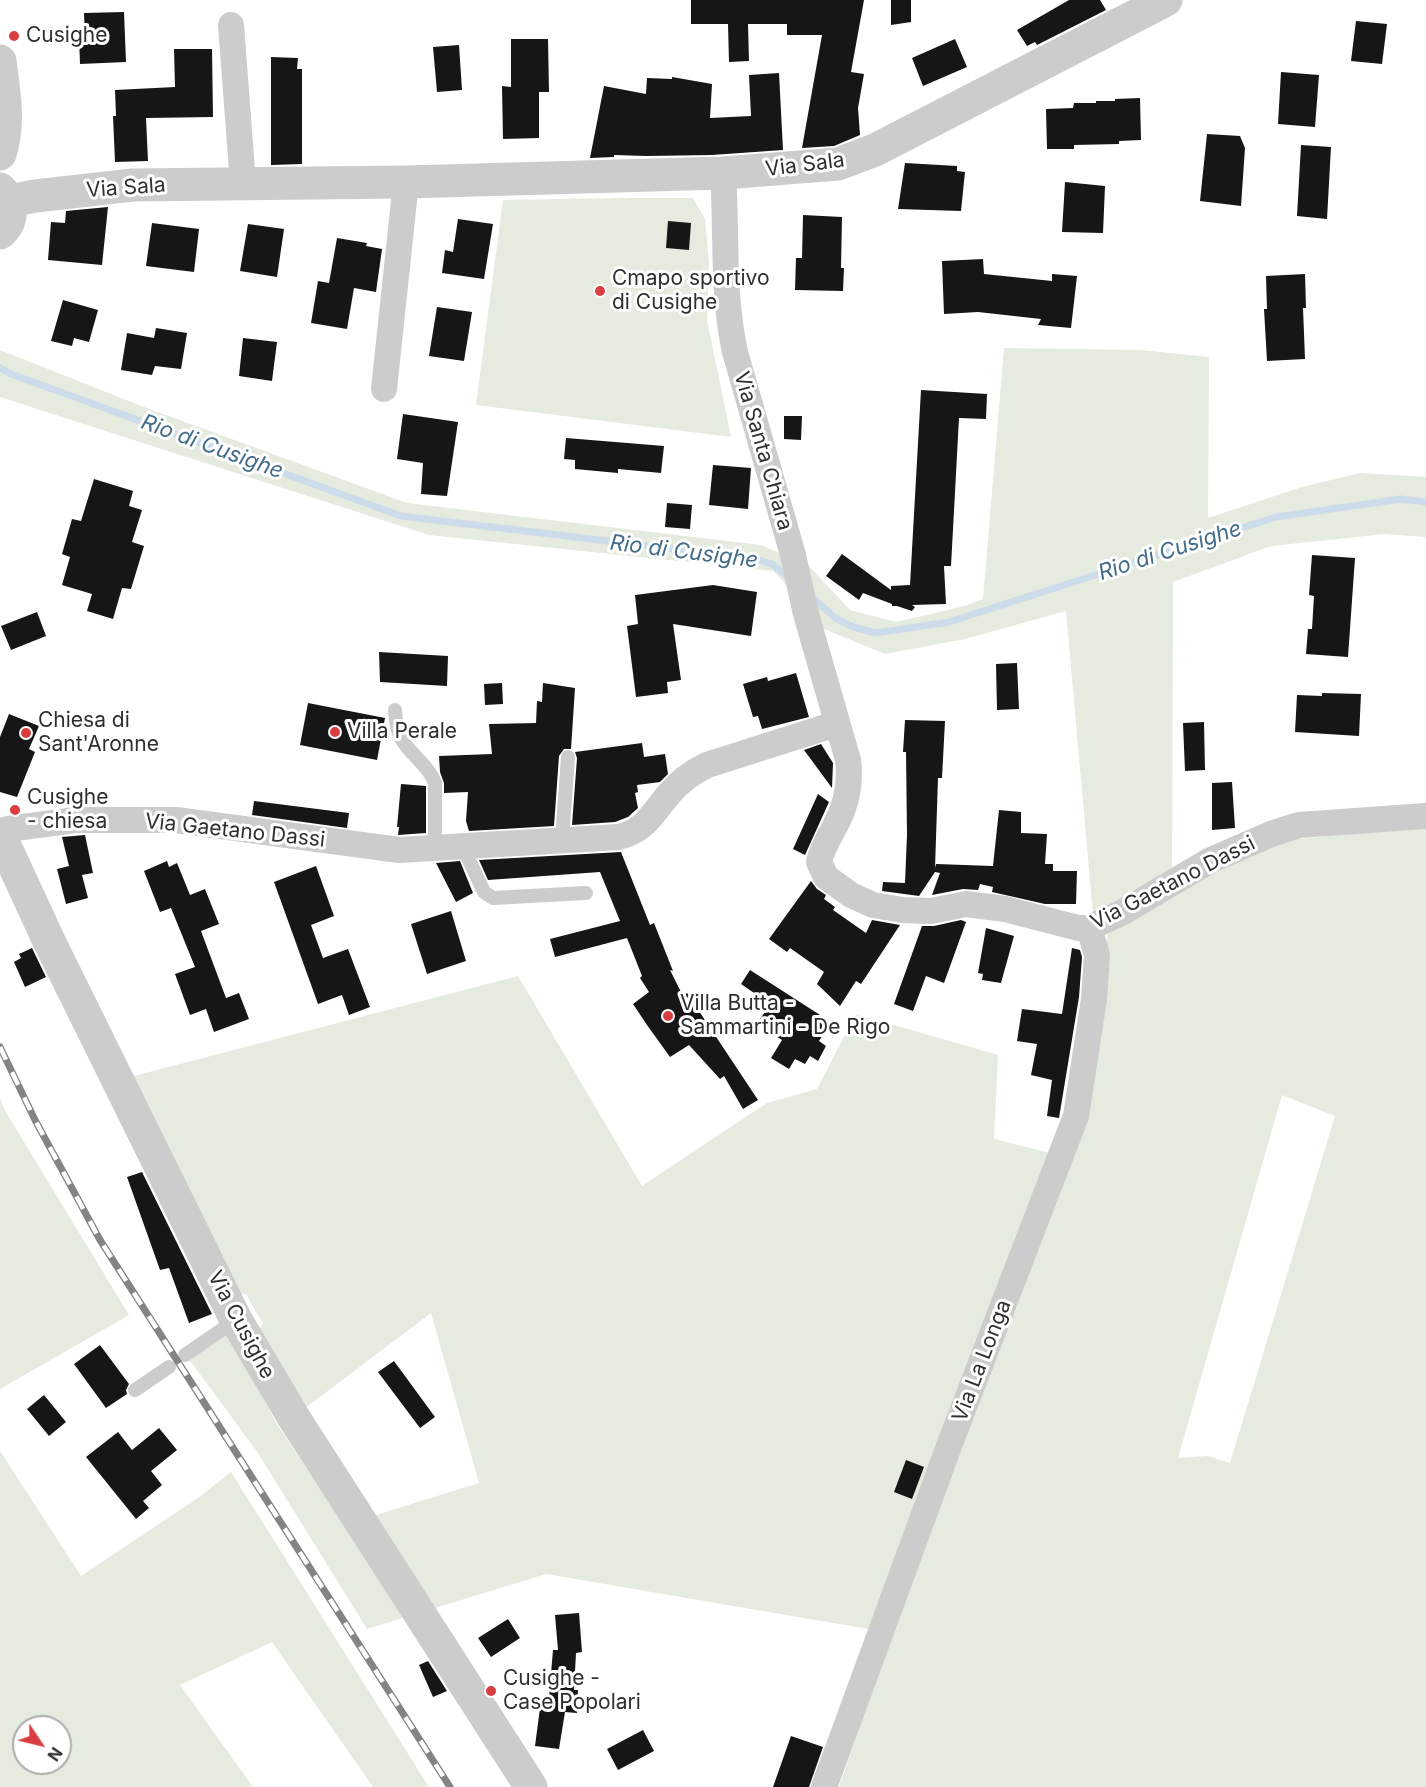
<!DOCTYPE html>
<style>
body{margin:0}
#map{position:relative;width:1426px;height:1787px;overflow:hidden;background:#fff;font-family:Inter,sans-serif}
canvas{display:block}
.north{position:absolute;left:12px;top:1715px;width:60px;height:60px;box-sizing:border-box;background:#fff;border:2px solid #acacac;border-radius:50%;rotate:125deg;font-size:16px;font-weight:700;line-height:24px;text-align:center;color:#2f2f2f}
.north::after{content:'';display:block;margin:auto;width:21px;height:27px;background:#da3d40;clip-path:polygon(50% 0,100% 100%,50% 72%,0 100%)}
</style>
<div id="map">
<canvas width="1426" height="1787"></canvas>
<div class="north">N</div>
</div>
<script>
const ctx = document.querySelector('canvas').getContext('2d');
ctx.lineJoin = 'round';
function paint(path, color) { ctx.fillStyle = color; ctx.fill(path, 'evenodd'); }
function trace(path, color, width, dash) { ctx.strokeStyle = color; ctx.lineWidth = width; ctx.lineCap = dash ? 'butt' : 'round'; ctx.setLineDash(dash || []); ctx.stroke(path); }
function write(font, color, halo, rows, align = 'center') {
  ctx.font = font + ' Inter,sans-serif'; ctx.lineWidth = 6; ctx.setLineDash([]); ctx.textBaseline = 'middle'; ctx.strokeStyle = halo; ctx.fillStyle = color; for (const [text, x, y, turn = 0] of rows) {
    ctx.save(); ctx.translate(x, y); ctx.rotate((+turn || 0) * Math.PI / 180); ctx.textAlign = isNaN(turn) ? turn : align; if (halo) ctx.strokeText(text, 0, 0); ctx.fillText(text, 0, 0); ctx.restore();
  }
}
const green = new Path2D(`
 M621 198H693L705 219 709 262 707 320 731 437 476 405 503 200Z
 M1004 348 1140 350 1209 357 1208 518 1302 487 1360 473 1426 477V537L1385 534 1271 546 1173 582 1172 892 1280 841 1426 826V1787H839L892 1633 546 1574 367 1629 258 1453 183 1351 223 1323 277 1424 344 1525 479 1483 431 1313 304 1409 258 1330 263 1324 246 1294 238 1293 130 1077 518 976 642 1186 767 1103 817 1089 856 1014 998 1055 994 1139 1074 1159 1108 933 1093 914 1066 611 965 639 885 654 824 629 774 571 429 535 0 397V350L144 407 407 503 761 545 809 566 850 610 896 622 965 606 983 599ZM1282 1095 1335 1116 1230 1463 1208 1456 1178 1458Z
 M0 1098 4 1109 129 1315 0 1389Z
 M0 1451 81 1576 198 1498 231 1472 429 1787H373L272 1642 180 1685 253 1787H0ZM24 1727H60V1763H24Z`);
const stream = new Path2D(`
 M0 368 11 374 401 516 756 559 772 564 791 579
 M811 596 835 618 853 627 876 633 949 622 1276 517 1401 499 1426 502`);
const building = new Path2D(`
 M691 0H864L851 72 864 74 858 108 860 135 834 146 802 148 822 35H787V24H748L749 61 729 62 728 24H691Z
 M891 0H911V22L891 25Z
 M1069 0H1100L1106 10 1037 45 1035 42 1027 46 1017 30Z
 M124 12 126 62 80 64 79 37H85L84 13Z
 M1356 21 1387 24 1382 64 1351 61Z
 M511 39H548L549 92H539V138L503 139 502 86 511 87Z
 M955 39 967 67 923 86 912 58Z
 M459 45 462 90 437 92 433 47Z
 M174 49H212L213 117 146 118 148 161 115 162 113 116H116L115 90 175 87Z
 M271 57 298 58 297 69H302V164L271 165Z
 M1281 72 1319 75 1315 127 1278 124Z
 M779 73 783 150 712 155 646 156 614 155V157L590 158 604 86 646 94 647 78 672 79V77L712 84 710 118 751 116 749 75Z
 M1140 98 1141 140 1119 141V144L1074 145V149H1047L1046 109 1073 108 1074 103H1096V101H1115V99Z
 M1207 134 1240 136 1245 148 1241 206 1200 201Z
 M1301 145 1331 147 1327 219 1297 216Z
 M905 163 957 166V171L965 172 961 211 898 209Z
 M1065 182 1105 186 1103 233 1062 232Z
 M108 207 102 265 48 260 51 222 65 223 66 211Z
 M803 215 842 217 841 268H844L843 291 795 290 796 258H802Z
 M458 219 493 224 484 279 442 273 445 250 453 252Z
 M668 221 691 223 689 250 666 248Z
 M152 223 199 229 194 272 146 266Z
 M248 224 284 229 277 277 240 271Z
 M337 238 367 243 366 246 382 249 376 292 354 288 347 329 311 323 318 281 329 283Z
 M983 259 984 274 1052 281V274L1077 276 1071 328 1038 325 1041 319 978 312 944 314 942 261Z
 M1305 274 1306 308H1303L1305 359 1267 361 1264 309H1267L1266 276Z
 M63 300 98 310 89 342 74 338 72 346 51 341Z
 M437 307 472 312 464 361 429 356Z
 M156 328 187 333 181 369 155 366 152 375 121 370 127 333 154 338Z
 M243 338 277 342 272 381 239 376Z
 M921 390 987 394 986 419 959 418 951 566H944L946 604 912 605 915 607 912 611 897 606H892V604L863 593 859 600 826 576 842 554 891 590V586L910 585Z
 M403 414 458 422 447 496 421 494 423 463 397 459Z
 M784 416H802L801 440 784 439Z
 M566 438 664 446 661 473 618 469V473L575 469V460L564 459Z
 M713 465 751 468 748 509 709 505Z
 M94 479 133 491 129 506 142 510 132 542 144 546 131 589 122 588 113 619 87 611 92 594 62 585 70 557 62 554 72 519 81 521Z
 M667 503 692 505 690 529 665 527Z
 M1312 555 1355 558 1348 657 1306 654 1308 629H1312L1314 596 1309 595Z
 M713 585 757 592 751 636 673 624 681 680 667 682 668 693 636 697 627 626 638 624 635 595Z
 M37 612 46 636 11 650 1 626Z
 M379 652 448 656 447 686 380 682Z
 M1017 663 1019 709 997 710 996 664Z
 M796 673 809 717 762 729 758 716 753 717 743 684 767 677 768 681Z
 M502 683 503 704 485 705 484 684Z
 M543 683 575 688 571 749H564L559 756 554 826 469 831 466 821 468 792 444 793V783L440 772 439 756 492 754 489 724 536 723 537 701 542 702Z
 M1322 693 1361 694 1359 736 1295 732 1297 695 1322 696Z
 M308 703 385 718 377 760 300 745Z
 M9 714 39 726 29 749 35 752 17 797 0 792V737Z
 M905 720 945 721 942 778H938L935 868 936 864 993 866 999 810 1021 812V833L1047 834 1045 864H1053V871H1077L1076 904H1045L992 892 993 887 980 884 978 890 963 889 932 895 940 873 935 872 919 896 882 891 883 882 905 883 907 835 906 752H903Z
 M1204 722 1205 770 1185 771 1183 723Z
 M642 743 644 757 665 754 668 774 660 782 637 785 638 792 635 793 638 808 628 817 615 822 572 825 577 758 575 752Z
 M821 744 833 763 832 788 804 750Z
 M1232 782 1235 828 1212 830V783Z
 M401 784 426 786V833L398 835 399 827H397Z
 M818 794 829 802 805 855 793 849Z
 M254 801 349 813 347 828 252 815Z
 M85 835 93 873 82 875 88 898 66 904 57 869 69 866 62 837Z
 M621 852 650 925 654 923 673 971 670 970 683 996 687 993 758 1100 743 1109 724 1076 720 1079 689 1045 670 1057 647 1025 633 1004 649 992 640 978 642 976 627 938 555 957 550 939 620 921 600 872 488 880 479 860Z
 M167 861 169 867 177 863 190 895 205 889 219 924 201 931 226 998 239 993 249 1019 214 1032 206 1009 190 1015 175 974 195 967 171 908 160 912 144 871Z
 M460 861 473 893 456 902 436 863Z
 M316 866 334 916 311 925 323 958 348 949 370 1007 349 1015 342 995 318 1004 274 882Z
 M811 881 817 889 826 895 824 899 835 907 833 910 866 933 872 920 900 925 861 984 856 981 840 1006 817 984 824 972 790 948 787 952 769 939Z
 M451 911 466 961 427 974 411 924Z
 M961 920 966 922 944 983 926 976 913 1011 894 1004 922 926H934Z
 M986 928 1014 936 1001 983 982 980 983 974 978 973Z
 M32 948 46 977 25 987 14 962 21 958 19 954Z
 M1072 948 1080 950 1082 957 1079 997 1059 1118 1047 1116 1052 1080 1031 1075 1037 1044 1017 1041 1022 1009 1062 1014Z
 M750 970 831 1022 819 1041 826 1046 818 1061 810 1056 805 1064 795 1059 789 1069 771 1058 782 1040 757 1024 770 1004 741 984Z
 M142 1172 212 1314 189 1323 169 1268 160 1270 127 1177Z
 M100 1345 129 1384 126 1390 127 1394 106 1408 74 1364Z
 M394 1361 435 1417 420 1428 378 1372Z
 M44 1395 66 1422 49 1436 27 1409Z
 M159 1428 177 1450 151 1471 162 1485 143 1501 149 1508 136 1519 86 1457 118 1432 132 1450Z
 M906 1460 924 1467 912 1499 894 1492Z
 M579 1613 582 1652 576 1653 574 1690H578L577 1713 565 1712 559 1749 535 1746 540 1708 548 1709 553 1650H558L555 1615Z
 M508 1619 520 1638 491 1657 478 1638Z
 M428 1661 447 1691 433 1697 419 1665Z
 M643 1730 654 1751 618 1770 607 1749Z
 M791 1736 823 1747 809 1787H773Z`);
const service = new Path2D(`
 M395 710C396 720 396 729 401 738 410 755 428 764 435 783V849
 M562 840 568 757
 M463 847 484 892 493 898 586 893
 M185 1355 236 1320
 M135 1390 169 1367`);
const minor = new Path2D(`
 M231 25 243 184
 M723 173C727 233 722 293 735 352L793 555 806 614 848 760C851 783 846 806 835 826 829 838 822 848 819 862L826 877 851 895 873 905 903 910 931 911 966 904 1005 909 1078 928H1089L1123 912 1209 861 1271 834 1299 825 1426 816
 M384 389 406 182
 M0 831 8 829 75 820H176L399 850 618 837C646 831 653 812 670 793 680 781 693 772 707 765L836 724
 M824 1787 949 1446 1076 1116 1094 999 1097 955 1089 928`);
const tertiary = new Path2D(`
 M0 61C4 92 10 124 0 154
 M0 189C13 202 14 221 0 233
 M9 201 35 196 133 185 406 182 723 173 838 164 875 150 1166 0
 M0 835 48 939 236 1320 294 1418 531 1787`);
const rail = new Path2D(`
 M0 1047 35 1120 100 1240 450 1787`);
const markers = [
 [14,36,6,"#da3d40"],
 [600,291,6,"#da3d40"],
 [335,732,6,"#da3d40"],
 [26,733,6,"#da3d40"],
 [15,810,6,"#da3d40"],
 [668,1016,6,"#da3d40"],
 [491,1691,6,"#da3d40"]
];
const poiNames = [
 ["Cusighe",26,36],
 ["Cmapo sportivo",612,279],
 ["di Cusighe",612,303],
 ["Chiesa di",38,721],
 ["Sant'Aronne",38,745],
 ["Villa Perale",347,732],
 ["Cusighe",27,798],
 ["- chiesa",27,822],
 ["Villa Butta -",680,1004],
 ["Sammartini - De Rigo",680,1028],
 ["Cusighe -",503,1679],
 ["Case Popolari",503,1703]
];
const streetNames = [
 ["Via Sala",805,165,-7],
 ["Via Sala",126,188,-4],
 ["Via Santa Chiara",763,451,74],
 ["Via Gaetano Dassi",235,831,6],
 ["Via Gaetano Dassi",1173,883,-27],
 ["Via Cusighe",241,1325,62],
 ["Via La Longa",982,1361,-69]
];
const waterNames = [
 ["Rio di Cusighe",212,447,20],
 ["Rio di Cusighe",1170,551,-18],
 ["Rio di Cusighe",684,552,7]
];
paint(green, '#e5ebde');
trace(stream, '#ccdcea', 7);
paint(building, '#161616');
trace(service, '#ccc', 14);
trace(minor, '#ccc', 26);
trace(tertiary, '#ccc', 33);
trace(rail, '#848484', 7);
trace(rail, '#fff', 4.5, [14]);
for (const [x, y, r, color] of markers) { const dot = new Path2D(); dot.arc(x, y, r, 0, 2 * Math.PI); ctx.fillStyle = color; ctx.fill(dot); trace(dot, '#fff', 2); }
write('21px', '#2f2f2f', '#fff', poiNames, 'left');
write('21px', '#2f2f2f', '#fff', streetNames);
write('italic 22px', '#426c8c', '#fff', waterNames);
</script>
